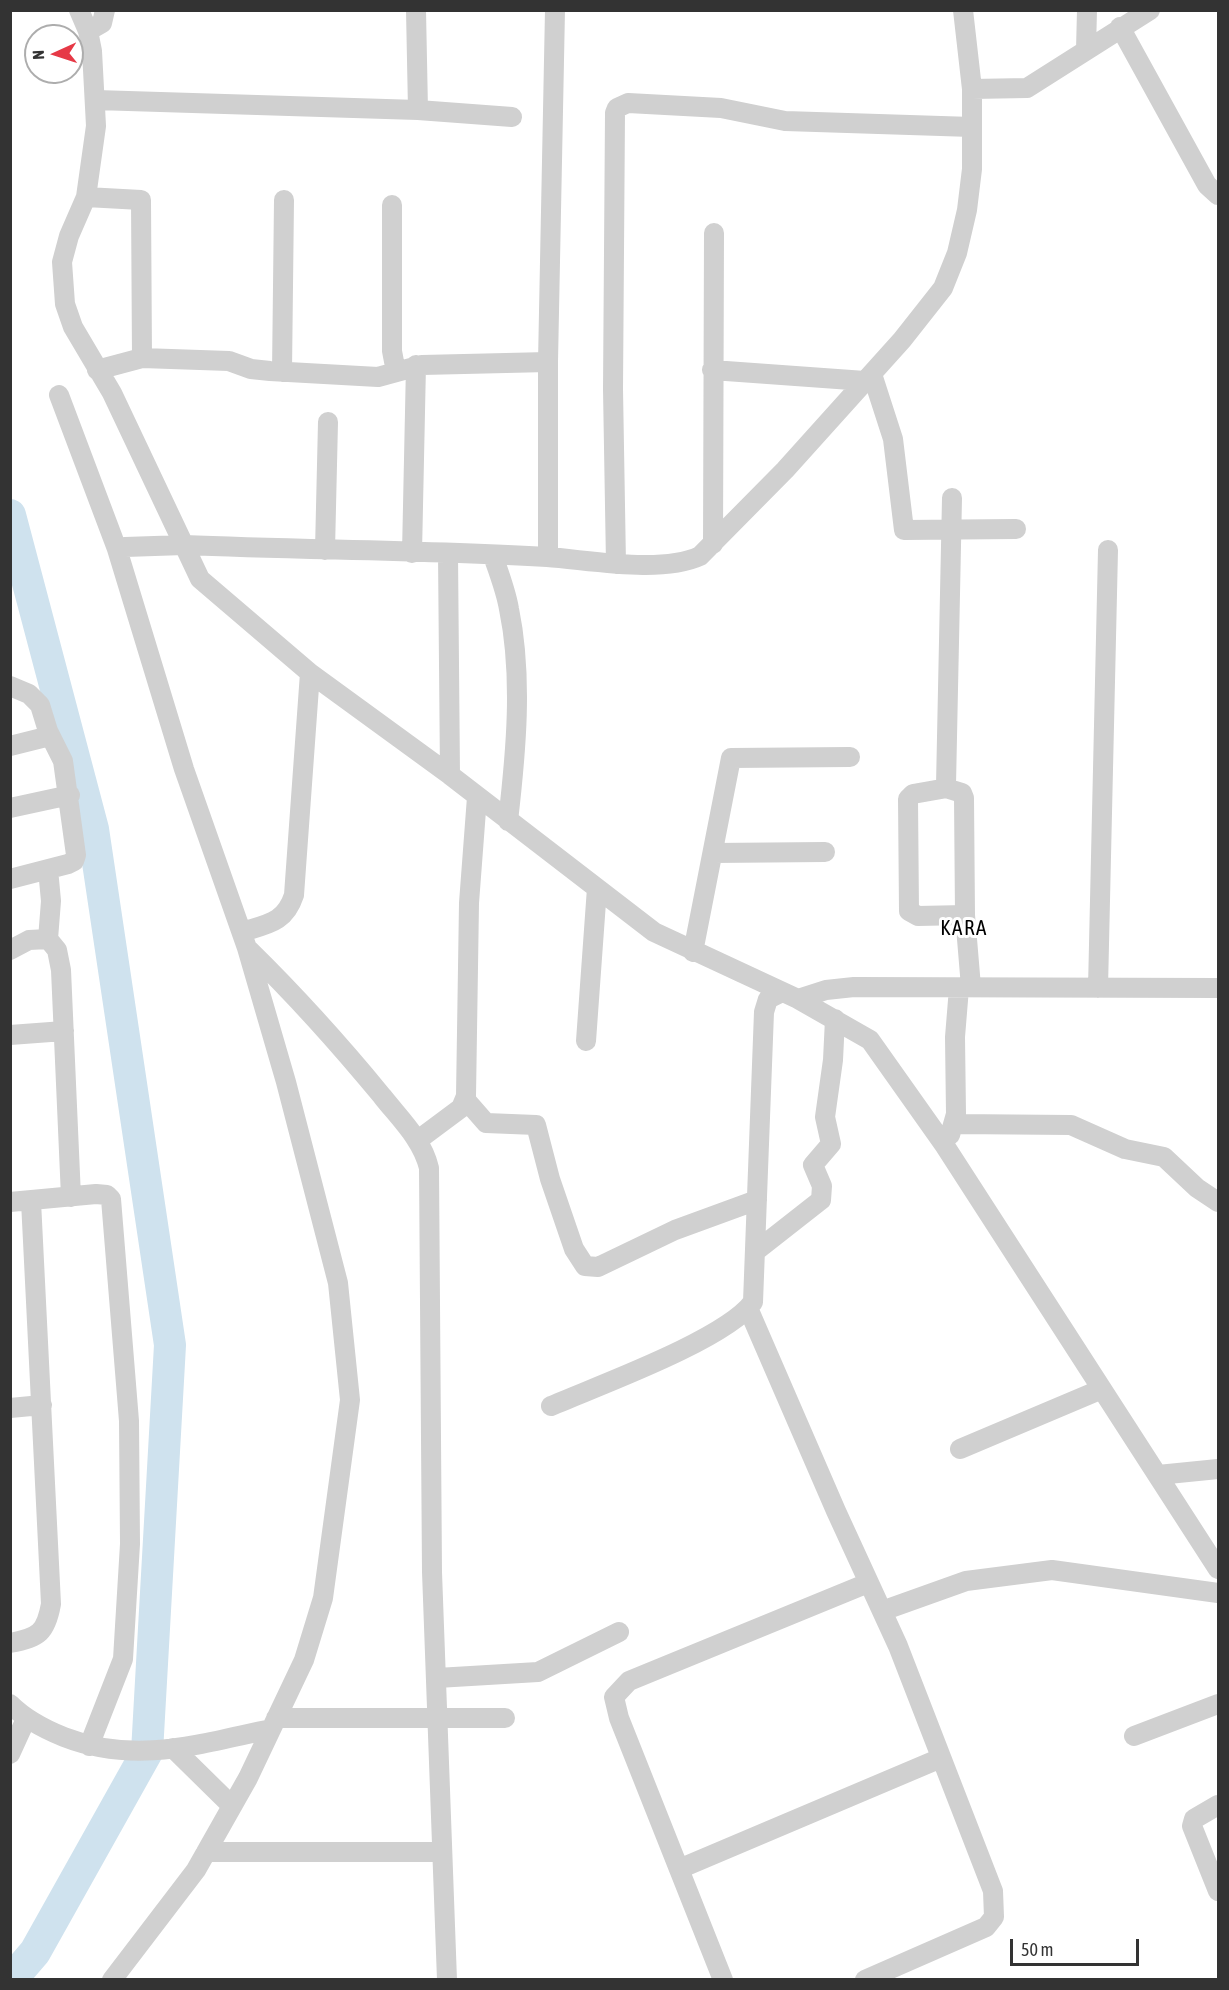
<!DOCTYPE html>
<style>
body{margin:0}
#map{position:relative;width:1229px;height:1990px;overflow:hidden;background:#fff;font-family:"Asap Condensed",sans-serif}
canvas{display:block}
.frame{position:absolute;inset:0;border:12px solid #333;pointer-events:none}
.north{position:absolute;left:24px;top:24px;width:60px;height:60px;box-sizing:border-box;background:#fff;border:2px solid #adadad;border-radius:50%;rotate:267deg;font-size:16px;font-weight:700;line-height:24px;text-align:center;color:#333}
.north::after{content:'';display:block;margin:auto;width:21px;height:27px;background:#e63946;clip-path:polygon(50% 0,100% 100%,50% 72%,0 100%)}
.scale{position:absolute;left:1010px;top:1939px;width:129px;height:27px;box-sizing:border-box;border:3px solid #333;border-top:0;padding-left:8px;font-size:18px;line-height:21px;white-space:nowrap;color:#333;-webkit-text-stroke:4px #fff;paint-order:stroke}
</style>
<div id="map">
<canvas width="1229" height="1990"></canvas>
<div class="frame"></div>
<div class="north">N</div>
<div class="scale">50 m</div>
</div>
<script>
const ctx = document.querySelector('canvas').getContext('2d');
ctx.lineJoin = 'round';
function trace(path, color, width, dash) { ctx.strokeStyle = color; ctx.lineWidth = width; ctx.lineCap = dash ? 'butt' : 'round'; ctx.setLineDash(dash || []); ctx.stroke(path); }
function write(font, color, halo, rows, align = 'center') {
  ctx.font = font + ' "Asap Condensed",sans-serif'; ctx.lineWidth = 6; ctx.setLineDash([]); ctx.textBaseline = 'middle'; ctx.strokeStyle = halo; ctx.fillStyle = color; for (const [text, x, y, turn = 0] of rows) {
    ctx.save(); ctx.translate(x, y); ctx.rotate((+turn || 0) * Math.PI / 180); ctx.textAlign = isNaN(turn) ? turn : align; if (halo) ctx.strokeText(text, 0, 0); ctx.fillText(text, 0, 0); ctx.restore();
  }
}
const river = new Path2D(`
 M10 515 93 829 170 1345 147 1752 35 1952 11 1980`);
const minor = new Path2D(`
 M79 10 88 31 92 51 96 126 86 197 69 236 62 262 65 304 73 327 112 393 200 579 310 673 450 775 654 932 798 999 870 1040 945 1146 1218 1569
 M416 10 418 110
 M963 10 972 89
 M1120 27 1207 185 1218 195
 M88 31 102 23 105 10
 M1086 50 1087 10
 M96 100 418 110 512 117
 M86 197 141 200 142 358
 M392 205V351L396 372
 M97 370 142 358 229 361 251 369 270 371 378 377 422 365 548 362
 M712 370 865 381
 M282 372 284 200
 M872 374 893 439 904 530 1016 529
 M59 395 117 549
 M952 498 946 785 949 789 962 793 964 798 965 915 971 987
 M713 544 714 233
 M325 550 328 422
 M412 553 416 365
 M448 554 450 775
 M493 556C499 573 506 591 509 609 523 677 516 752 508 821
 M548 557V362L555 10
 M616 564 613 389 615 113 617 108 628 103 721 108 785 121 972 127
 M10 686 29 694 40 705 48 731 63 761 76 855 74 861 68 864 10 879
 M10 746 50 736
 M947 788 913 794 908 799 909 911 918 916 965 915
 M10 808 70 795
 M713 853 825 852
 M242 932C267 924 285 923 294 895L310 673
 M48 939 51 901 48 869
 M10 950 29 940 48 939 57 950 61 970 71 1197
 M249 950C296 996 340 1045 382 1096 400 1119 422 1139 429 1168L432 1572 447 1980
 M693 952 731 758 850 757
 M1098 988 1108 550
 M798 999 826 990 854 987 1218 988
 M10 1035 64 1031
 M586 1041 597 888
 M465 1099 486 1123 536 1125 550 1179 574 1249 585 1266 598 1267 675 1230 757 1200
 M955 1124 1071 1125 1125 1149 1164 1157 1197 1188 1218 1202
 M950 1135 956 1114 955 1037 959 988
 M418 1140 461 1108 466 1096 469 903 477 797
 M10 1202 96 1194 107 1195 111 1199 129 1421 130 1544 123 1659 89 1746
 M756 1251 821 1200 822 1186 813 1165 831 1144 825 1117 833 1060 835 1019
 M748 1308 836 1511 898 1646 993 1891 994 1917 986 1927 865 1980
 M551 1406C597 1386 725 1340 753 1302L764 1012 768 999 782 992
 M10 1408 42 1405
 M960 1449 1102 1389
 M1158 1475 1218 1469
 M882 1611 966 1581 1052 1570 1218 1593
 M10 1643C39 1638 46 1632 51 1604L31 1201
 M437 1678 538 1672 619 1632
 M10 1704C26 1720 44 1729 64 1737 136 1765 199 1744 271 1729
 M276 1718H505
 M1134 1736 1218 1704
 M173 1748 232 1806
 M10 1754 26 1719
 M1218 1805 1194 1819 1192 1826 1218 1891
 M206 1852H442
 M679 1869 941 1758
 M112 1980 196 1870 248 1778 304 1660 323 1598 350 1400 338 1283 286 1082 247 948 184 769 117 549 125 547 184 545C305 550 427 550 547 557 590 560 661 574 700 556L785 470 902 340 943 288 957 253 967 210 972 169V89L1027 88 1150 10
 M723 1980 619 1718 614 1697 629 1681 868 1583`);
const quarterNames = [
 ["KARA",964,928]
];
trace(river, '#cfe2ee', 32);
trace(minor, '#d0d0d0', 20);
ctx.letterSpacing = '1.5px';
write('21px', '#000', '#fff', quarterNames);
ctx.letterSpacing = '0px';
</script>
